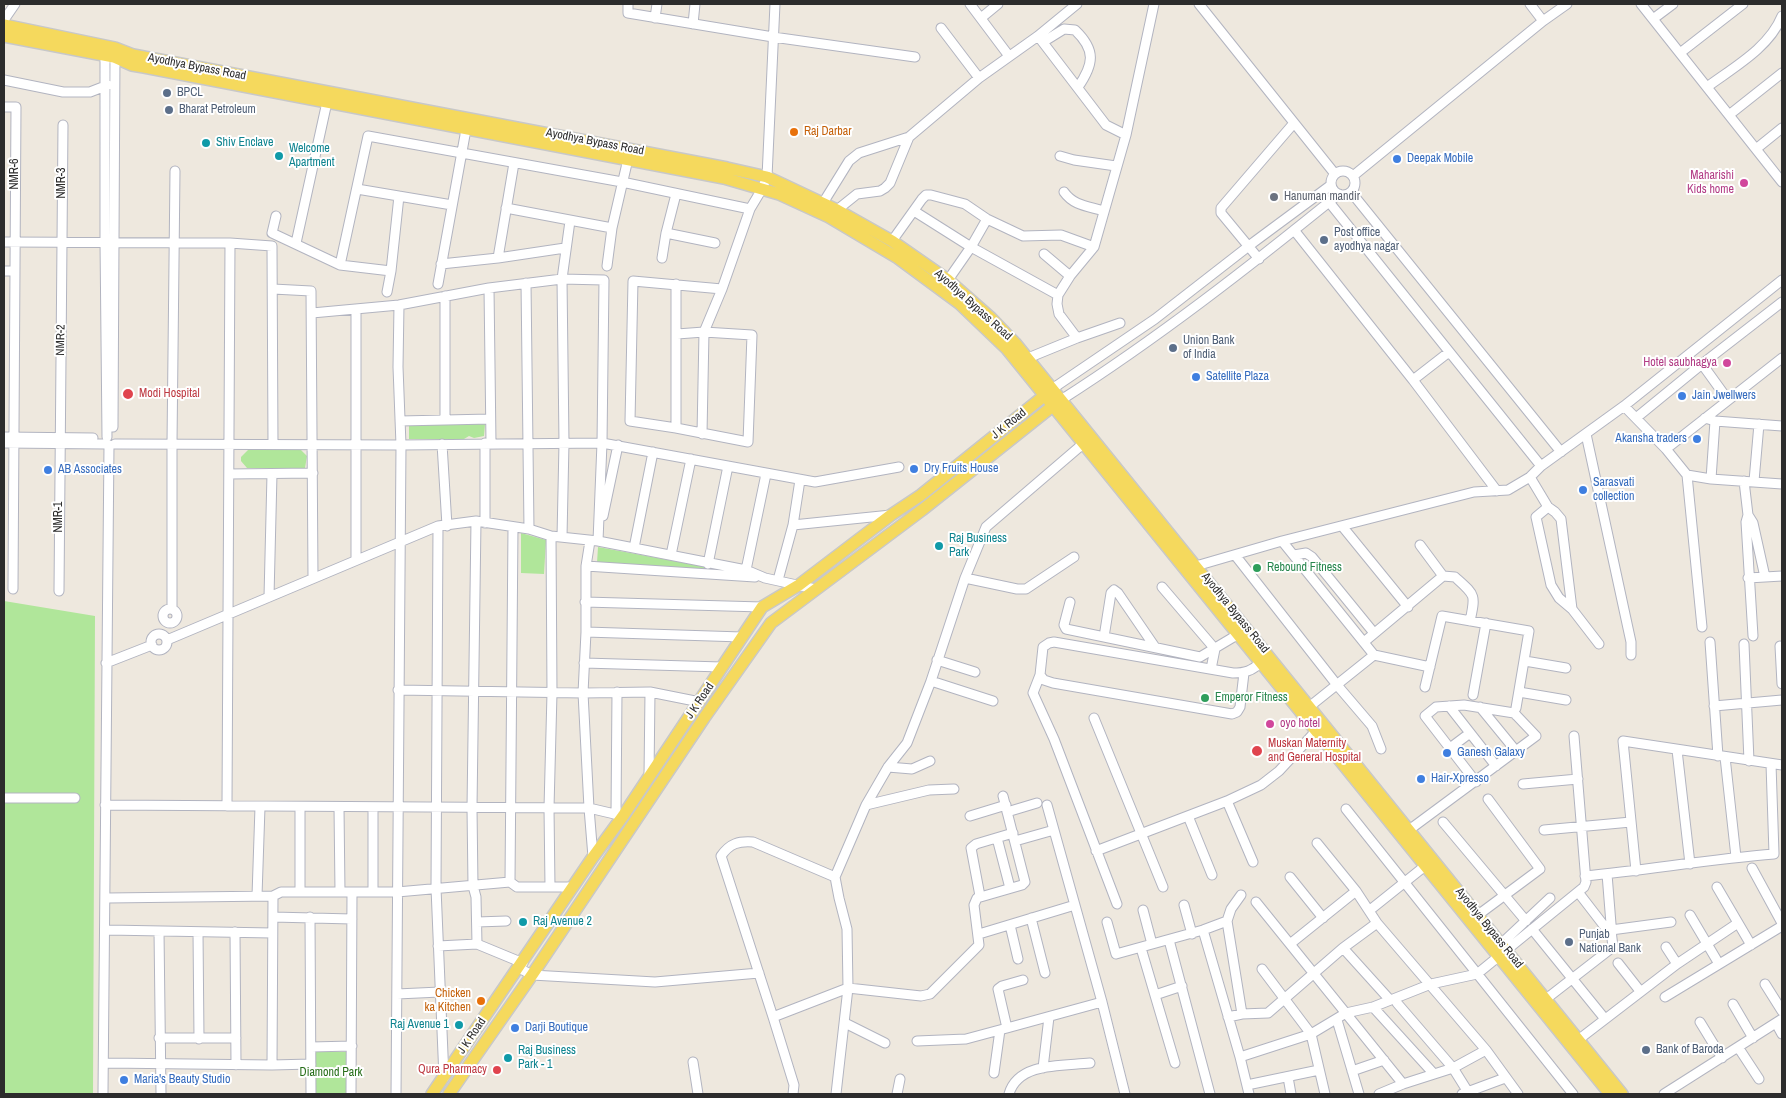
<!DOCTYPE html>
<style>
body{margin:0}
#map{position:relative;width:1786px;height:1098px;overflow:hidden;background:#eee8de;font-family:"Archivo Narrow",sans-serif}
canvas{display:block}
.frame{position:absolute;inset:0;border:5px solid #2c2c2c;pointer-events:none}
</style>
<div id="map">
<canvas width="1786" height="1098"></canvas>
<div class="frame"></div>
</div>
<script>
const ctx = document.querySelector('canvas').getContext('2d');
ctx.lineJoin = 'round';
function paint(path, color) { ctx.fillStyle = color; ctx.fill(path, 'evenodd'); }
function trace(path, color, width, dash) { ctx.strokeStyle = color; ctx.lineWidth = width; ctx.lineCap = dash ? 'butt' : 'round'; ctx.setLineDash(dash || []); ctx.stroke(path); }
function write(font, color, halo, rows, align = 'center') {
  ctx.font = font + ' "Archivo Narrow",sans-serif'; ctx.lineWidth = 4; ctx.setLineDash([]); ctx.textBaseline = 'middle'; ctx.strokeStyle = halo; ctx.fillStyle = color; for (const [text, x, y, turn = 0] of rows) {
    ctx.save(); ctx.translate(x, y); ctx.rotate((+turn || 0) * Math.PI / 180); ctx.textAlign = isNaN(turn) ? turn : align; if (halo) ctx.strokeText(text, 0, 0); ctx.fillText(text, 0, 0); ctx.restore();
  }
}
const green = new Path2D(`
 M466 421 474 424 479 421 485 424 484 436 474 438 469 436 464 439H409V422Z
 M249 449H300L307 456 305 468H247L241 461V457Z
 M521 533 546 540 544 574 521 573Z
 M598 547 739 573 597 563Z
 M4 601 95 616 93 1094H4Z
 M316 1051 347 1052V1094H316Z`);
const minor = new Path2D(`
 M628 4V13L634 14 773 37 915 57
 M970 4 1009 56
 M1199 4 1335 174
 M1530 4 1543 21
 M1641 4 1782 182
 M655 18 657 4
 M981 18 998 4
 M1653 19 1673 4
 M4 20 15 4
 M693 24 695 4
 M941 28 979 78
 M1038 36 1106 125 1126 135
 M1043 42 1064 29 1075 30C1096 50 1094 64 1078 87
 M105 51V242L107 437
 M1680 53 1743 4
 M4 80 63 92H90L108 85
 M1707 87C1734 67 1769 48 1782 16
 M4 107H16L13 589
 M1729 115 1782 73
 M1756 149 1782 128
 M1060 156 1074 160 1116 166
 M1331 183a12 12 0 1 1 24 0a12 12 0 1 1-24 0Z
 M1353 176 1543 21 1567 4
 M357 189 452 205
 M1064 192C1074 206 1088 206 1104 211
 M1351 192 1561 452
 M1329 202 1541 466
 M823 203 849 161 859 153 909 137 979 78 1038 36 1077 4
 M506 208 612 228
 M837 210 857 194 880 191 885 188 890 183 909 137
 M914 211 971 247 1058 295
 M276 216 272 233 340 265 391 271
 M1294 230 1413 380 1497 491
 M666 233 715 243
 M892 241 922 199 926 195H931L965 204 987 219 1023 236 1061 235 1094 247
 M4 242 230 243 272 246 273 444
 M296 243 327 102
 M1044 254 1070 276
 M498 258 514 163
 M662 258 666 233 676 194
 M1259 259 1221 213V208L1294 123
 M441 264 498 258 565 248
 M340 265 368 136 622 182 750 209
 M607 266 612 228 628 159
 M4 271H15
 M948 280 971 247 987 219
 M526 283 529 529
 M438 284 467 124
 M676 284V428
 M489 288 491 443
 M273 289 311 291 313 578
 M387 292 391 271 399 196
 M312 313 399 305 489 288 562 279 604 280 602 443 598 541
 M677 334 704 332 752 335 748 442 676 428 630 421 633 281 722 289
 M1077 338 1059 314 1057 304 1058 295 1070 276 1094 247 1126 135 1154 4
 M1028 358 1077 338 1120 323
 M1702 364 1728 400
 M1413 380 1449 352
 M1052 389 1155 319 1254 242 1331 185
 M1061 400C1158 338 1249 267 1339 194
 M1624 406 1666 449 1687 475 1711 479 1782 484
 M1636 418 1702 364 1782 302
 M1705 418 1715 421 1782 426
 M445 419V296
 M400 421 490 419
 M113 427 115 53
 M702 434 704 332 722 289 750 209 762 189 767 177 775 4
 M1586 434 1631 642V655
 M4 437 93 438
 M4 443 106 444
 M485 443V523
 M115 444 401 445 602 443 815 482 899 467
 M442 444 447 526
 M1666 449 1782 358
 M229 474 313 473
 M1687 475 1702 627
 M1530 477 1548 507 1555 512 1561 519 1572 609 1599 644
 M1711 479 1715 421
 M1744 481 1748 515 1746 522 1753 636
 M1754 481 1759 424
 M1548 507 1536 517 1551 585 1559 598 1572 609
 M1748 515 1753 523 1765 577
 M603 516 618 445
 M476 521 472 808 473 886 476 897 477 944
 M793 525 891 515
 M438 526 436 888 444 1078
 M1342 526 1408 607
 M562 537 564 443 562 279 570 221
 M590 541 586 566V632L583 693 589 808 593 857
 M1282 541 1374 655 1430 667
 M1420 545 1443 576
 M634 548 653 452
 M671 555 691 459
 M1235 555 1337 685 1372 726 1381 749
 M1294 555 1306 553 1312 557 1374 633
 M356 560V310
 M708 564 728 466
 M586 566 755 577
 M1189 568 1282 541 1474 492 1508 490 1530 477 1541 466 1624 406 1782 280
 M746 570 766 474
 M965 578 1017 589H1026L1074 557
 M1748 578 1782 576
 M778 580 793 525 800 480
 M1162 587 1215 649 1211 669
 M59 591 63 125
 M269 597 272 474
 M585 602 762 607
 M1070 602 1064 625 1066 629 1200 657 1237 635
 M172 609V443L175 171
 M163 616a7 7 0 1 1 14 0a7 7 0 1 1-14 0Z
 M586 632 742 637
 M151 642a8 8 0 1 1 16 0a8 8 0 1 1-16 0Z
 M1104 637 1111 593 1114 590 1118 593 1155 647
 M167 640 438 526 476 521 529 529 551 536 598 541 746 570 765 578 815 589
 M1364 642 1443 576 1455 577C1475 595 1476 594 1470 621
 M1710 642 1718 756
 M1744 644 1749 761
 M1780 646 1782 684
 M937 660 975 672
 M1525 661 1566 668
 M106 663 152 645
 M584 663 722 667
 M1244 673 1240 707 1237 712 1232 714 1053 683 1044 680 1040 675 1043 647 1049 643 1054 642 1233 673C1245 673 1252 671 1261 662
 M1040 675 1033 693 1054 739 1117 904
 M931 681 993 701
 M1425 687 1442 616 1529 631 1516 708
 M398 690 583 693 650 692 700 702
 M1519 692 1566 700
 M1473 695 1486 623
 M1449 706 1496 766
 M1714 706 1782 700
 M1309 707 1374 655
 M1480 707 1516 751
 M1094 718 1163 887
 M1450 748 1470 733
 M1677 750 1690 864
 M1725 757 1736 857
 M888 767 912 769 930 761
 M649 776 650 692
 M1523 784 1578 779
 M4 798H75
 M1227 801 1253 862
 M105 805 589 808 623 816
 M866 805 929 790 954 789
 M1047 805 1102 1002 1125 1094
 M227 806 230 243
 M300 807V892
 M339 807 340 892
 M373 807V892
 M1346 809 1573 1094
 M1007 812 1037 803
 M616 814 617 692
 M970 816 1006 805
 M1188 816 1212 875
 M1443 822 1526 921
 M1409 830 1536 736 1517 716 1514 713 1464 705 1436 707 1425 716 1476 782
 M1544 830 1631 822
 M997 838 1010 888
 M1015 841 1054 830
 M1317 843 1356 891 1377 923 1486 1050 1518 1094
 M1096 851 1227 801 1261 785 1279 771 1316 731
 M1752 868 1782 923
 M1636 871 1623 741 1782 765
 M1607 874 1611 924V930L1671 922
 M1585 876C1648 870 1711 859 1774 854L1771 764
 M1290 877 1323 918
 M510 882 513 527
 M550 887 549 808 552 693 551 536
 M1717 887 1751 945
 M257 896 260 807
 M980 896 971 848 976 844 1013 833
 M108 898 273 896 281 892H397L510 882 517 887H573
 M1256 902 1403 1084
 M1184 905 1192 934
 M1143 910 1152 944
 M1370 910 1430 862
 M1478 915 1540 869 1488 799
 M1690 915 1719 964
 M273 917 352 919
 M310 917 311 1094
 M1031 918 1045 973
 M1227 921 1242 1014
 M477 922 506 921
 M1107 922 1116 954 1203 930 1227 921 1231 909 1241 895
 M1010 925 1018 959
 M1532 929 1605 1019
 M108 930 272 933
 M1203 930 1240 1057 1249 1094
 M159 931 161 1094
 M198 932 199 1039
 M235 932 236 1065
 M979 934 1075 905
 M1169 940 1210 1094
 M1290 944 1356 891
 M1501 944 1550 898
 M438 946 477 944 523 963
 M1666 947 1677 964
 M1141 948 1175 1063
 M1343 948 1390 1000
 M1618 963 1640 991
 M519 968 532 975 655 982 759 973
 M1262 969 1311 1034 1325 1094
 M1765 984 1782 1011
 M397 994 440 992
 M1155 995 1182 986
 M1665 997 1782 926
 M1546 999 1613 947 1611 930 1605 927 1578 892
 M1397 1003 1453 1068 1468 1092
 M1733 1004 1753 1038
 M1373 1007 1434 1074
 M773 1017 848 988 921 996 930 994 979 945 974 905 977 898 1022 885 1025 882 1003 796
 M1228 1017 1242 1014 1268 1013 1343 948 1377 923
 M1337 1020 1359 1094
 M1700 1022 1722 1058
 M845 1023 885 1043
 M1776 1023 1782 1034
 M1007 1028 1102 1002
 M159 1038H236
 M1578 1040 1677 964 1738 923
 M917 1041 966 1039 1007 1028 998 989 1002 986 1023 980
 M311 1047 352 1046
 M1738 1047 1759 1079
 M1240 1057 1311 1034 1346 1013 1373 1007 1431 984 1477 974 1584 887 1586 882 1574 736
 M693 1062 698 1094
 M107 1063 272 1065 311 1064
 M272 1065 273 896
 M1043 1068 1049 1017
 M1352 1071 1384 1060
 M994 1073 1000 1030
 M1288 1077 1291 1094
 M1247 1085 1319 1070
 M103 1094 109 445
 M351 1094 352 892
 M396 1094 401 445 398 367 399 305
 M793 1094 794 1085 773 1017 721 856C730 843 739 841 753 842L835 877
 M836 1094 848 988 847 929 839 898 835 877 866 805 888 767 907 743 931 681 965 578 986 527 1084 443
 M897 1094 900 1079
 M1009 1094C1018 1062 1063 1066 1090 1063
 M1379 1094 1403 1084 1453 1068 1486 1050
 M1462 1094 1505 1078
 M1664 1094 1782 1019`);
const major = new Path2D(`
 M4 25 115 48 133 55 727 168 767 177 782 184 837 210 892 241 948 280 991 318 1015 343 1622 1094
 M4 36 114 57 132 65 144 67 724 178 779 194 829 217 898 258 959 303 1007 349 1610 1094
 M432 1094 593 857 623 816 762 607 799 585 891 515 921 495 1049 392
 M449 1094 532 975 704 718 771 623 922 510 1059 401`);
const markers = [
 [167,93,5,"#5c6f8a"],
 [169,110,5,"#5c6f8a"],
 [794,132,5,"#e8710a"],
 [206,143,5,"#0f9aa8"],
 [279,156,5,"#0f9aa8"],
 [1397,159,5,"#3f7fe0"],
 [1744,183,5,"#d1479c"],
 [1274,197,5,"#6b7280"],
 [1324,240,5,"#5c6f8a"],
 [1173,348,5,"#5c6f8a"],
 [1727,363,5,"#d1479c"],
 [1196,377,5,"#3f7fe0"],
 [128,394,6,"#e0444e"],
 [1682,396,5,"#3f7fe0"],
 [1697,439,5,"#3f7fe0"],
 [914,469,5,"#3f7fe0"],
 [48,470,5,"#3f7fe0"],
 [1583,490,5,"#3f7fe0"],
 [939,546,5,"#0f9aa8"],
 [1257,568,5,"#2e9e5b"],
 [1205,698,5,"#2e9e5b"],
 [1270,724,5,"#d1479c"],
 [1257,751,6,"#e0444e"],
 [1447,753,5,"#3f7fe0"],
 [1421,779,5,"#3f7fe0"],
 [523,922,5,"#0f9aa8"],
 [1569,942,5,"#5c6f8a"],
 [481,1001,5,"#e8710a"],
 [459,1025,5,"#0f9aa8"],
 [515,1028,5,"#3f7fe0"],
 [1646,1050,5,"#5c6f8a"],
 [508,1058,5,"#0f9aa8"],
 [497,1070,5,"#e0444e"],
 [124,1080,5,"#3f7fe0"]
];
const streetNames = [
 ["Ayodhya Bypass Road",197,67,11],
 ["Ayodhya Bypass Road",595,142,11],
 ["NMR-6",15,174,-90],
 ["NMR-3",62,183,-90],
 ["Ayodhya Bypass Road",973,305,42],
 ["NMR-2",61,340,-89],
 ["J K Road",1009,424,-39],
 ["NMR-1",59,517,-90],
 ["Ayodhya Bypass Road",1235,613,51],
 ["J K Road",700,701,-56],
 ["Ayodhya Bypass Road",1489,928,51],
 ["J K Road",472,1036,-56]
];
const serviceNames = [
 ["BPCL",177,93],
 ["Bharat Petroleum",179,110],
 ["Post office",1334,233],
 ["ayodhya nagar",1334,247],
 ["Union Bank",1183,341],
 ["of India",1183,355],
 ["Punjab",1579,935],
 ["National Bank",1579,949],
 ["Bank of Baroda",1656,1050]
];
const foodNames = [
 ["Raj Darbar",804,132],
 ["Chicken",471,994,"right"],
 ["ka Kitchen",471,1008,"right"]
];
const cultureNames = [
 ["Shiv Enclave",216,143],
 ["Welcome",289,149],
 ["Apartment",289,163],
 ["Raj Business",949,539],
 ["Park",949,553],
 ["Raj Avenue 2",533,922],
 ["Raj Avenue 1",449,1025,"right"],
 ["Raj Business",518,1051],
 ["Park - 1",518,1065]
];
const shopNames = [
 ["Deepak Mobile",1407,159],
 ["Satellite Plaza",1206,377],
 ["Jain Jwellwers",1692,396],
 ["Akansha traders",1687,439,"right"],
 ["Dry Fruits House",924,469],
 ["AB Associates",58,470],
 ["Sarasvati",1593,483],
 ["collection",1593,497],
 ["Ganesh Galaxy",1457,753],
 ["Hair-Xpresso",1431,779],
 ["Darji Boutique",525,1028],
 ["Maria's Beauty Studio",134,1080]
];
const hotelNames = [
 ["Maharishi",1734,176],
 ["Kids home",1734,190],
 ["Hotel saubhagya",1717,363],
 ["oyo hotel",1280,724,"left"]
];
const worshipNames = [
 ["Hanuman mandir",1284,197]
];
const healthNames = [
 ["Modi Hospital",139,394],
 ["Muskan Maternity",1268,744],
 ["and General Hospital",1268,758],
 ["Qura Pharmacy",487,1070,"right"]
];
const leisureNames = [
 ["Rebound Fitness",1267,568],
 ["Emperor Fitness",1215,698]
];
const parkNames = [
 ["Diamond Park",331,1073]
];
paint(green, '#b0e69a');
trace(minor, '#b2b4c0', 11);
trace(major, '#c8c8c8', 14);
trace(minor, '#fff', 9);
trace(major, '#f5d95d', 11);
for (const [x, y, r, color] of markers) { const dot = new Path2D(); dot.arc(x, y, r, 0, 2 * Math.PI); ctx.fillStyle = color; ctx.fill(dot); trace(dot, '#fff', 2); }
write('12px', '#2c2c2c', '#fff', streetNames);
write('12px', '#4e5e75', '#fff', serviceNames, 'left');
write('12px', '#c56008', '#fff', foodNames, 'left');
write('12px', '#0d838f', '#fff', cultureNames, 'left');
write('12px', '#366cbe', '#fff', shopNames, 'left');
write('12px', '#b23c85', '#fff', hotelNames, 'right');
write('12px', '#5b616d', '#fff', worshipNames, 'left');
write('12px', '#be3a42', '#fff', healthNames, 'left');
write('12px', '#27864d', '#fff', leisureNames, 'left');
write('12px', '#266d18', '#fff', parkNames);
</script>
